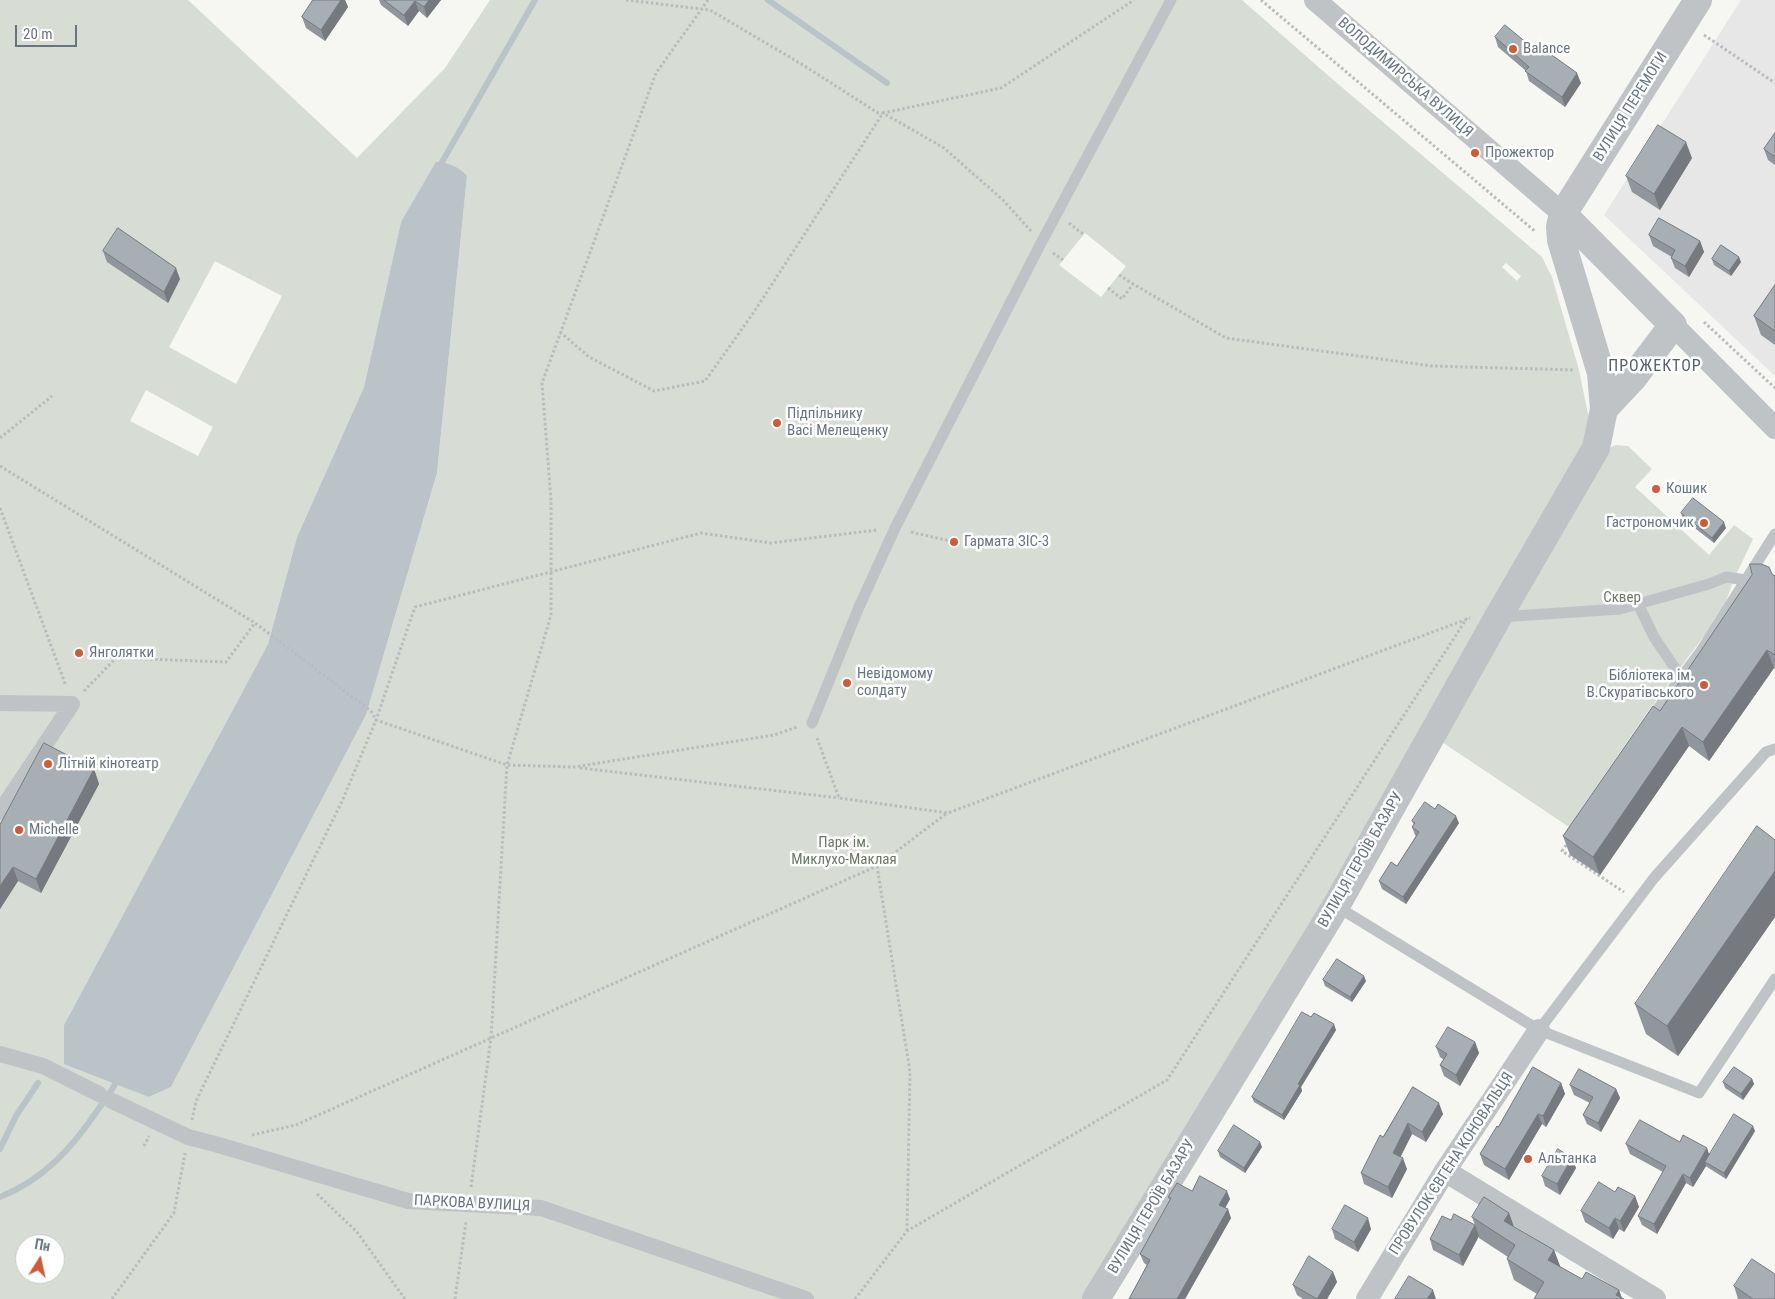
<!DOCTYPE html>
<meta charset="utf-8">
<style>
body{margin:0}
#map{position:relative;width:1775px;height:1299px;overflow:hidden;background:#f6f6f3;font-family:"Roboto Condensed",sans-serif}
canvas{display:block}
.north{position:absolute;left:15px;top:1234px;width:50px;height:50px;box-sizing:border-box;background:#fff;border:1px solid #c3c8cc;border-radius:50%;rotate:10deg;font-size:14px;font-weight:700;line-height:20px;text-align:center;color:#687580}
.north::after{content:'';display:block;margin:auto;width:18px;height:22px;background:#cf5c39;clip-path:polygon(50% 0,100% 100%,50% 72%,0 100%)}
.scale{position:absolute;left:15px;top:25px;width:62px;height:22px;box-sizing:border-box;border:2px solid #687580;border-top:0;padding-left:6px;font-size:15px;line-height:18px;white-space:nowrap;color:#687580;-webkit-text-stroke:4px #fff;paint-order:stroke}
</style>
<div id="map">
<canvas width="1775" height="1299"></canvas>
<div class="north">Пн</div>
<div class="scale">20 m</div>
</div>
<script>
const ctx = document.querySelector('canvas').getContext('2d');
ctx.lineJoin = 'round';
function paint(path, color) { ctx.fillStyle = color; ctx.fill(path, 'evenodd'); }
function trace(path, color, width, dash) { ctx.strokeStyle = color; ctx.lineWidth = width; ctx.lineCap = dash ? 'butt' : 'round'; ctx.setLineDash(dash || []); ctx.stroke(path); }
function write(font, color, halo, rows, align = 'center') {
  ctx.font = font + ' "Roboto Condensed",sans-serif'; ctx.lineWidth = 5; ctx.setLineDash([]); ctx.textBaseline = 'middle'; ctx.strokeStyle = halo; ctx.fillStyle = color; for (const [text, x, y, turn = 0] of rows) {
    ctx.save(); ctx.translate(x, y); ctx.rotate((+turn || 0) * Math.PI / 180); ctx.textAlign = isNaN(turn) ? turn : align; if (halo) ctx.strokeText(text, 0, 0); ctx.fillText(text, 0, 0); ctx.restore();
  }
}
const built = new Path2D(`
 M1741 0H1775V376L1604 215Z`);
const green = new Path2D(`
 M0 0H188L357 158 445 68 490 0H1242L1331 78 1542 257 1552 277 1579 370 1595 448 1096 1299H0ZM467 176 437 473 366 715 171 1087 149 1097 64 1025 268 644 297 537 364 387 401 222ZM1085 233 1126 266 1101 297 1059 265ZM215 261 282 296 236 384 169 347ZM1506 263 1521 276 1517 281 1502 267ZM146 390 213 427 198 456 130 421ZM25 1244H55V1274H25Z
 M1616 445 1628 446 1652 469 1635 487 1709 555 1734 525 1753 539 1734 579 1723 610 1646 714 1569 827 1442 742 1606 449Z`);
const water = new Path2D(`
 M436 162C446 161 461 168 467 176L437 473 366 715 171 1087 149 1097 64 1064V1025L268 644 297 537 364 387 401 222Z`);
const stream = new Path2D(`
 M768 0 887 83
 M441 169 442 162 535 0
 M0 1149 16 1116 38 1083
 M0 1197C43 1180 72 1148 97 1111 105 1100 113 1090 118 1078`);
const path = new Path2D(`
 M626 0 710 10 803 65 878 113H883L944 148 1003 200 1031 231
 M1261 0 1536 232
 M1704 35 1775 83
 M1069 223 1083 234
 M1053 253 1063 260
 M1119 275 1133 284
 M1108 288 1122 299 1133 284 1226 338 1432 366 1575 370
 M1704 322 1775 388
 M560 332 589 357 654 391 705 381 754 312 883 113 1001 88 1134 0
 M0 438 52 396
 M0 466 255 623
 M0 508 66 686
 M911 532 954 542
 M84 691 116 658 226 662 255 623 371 711 376 720 507 765 574 767 774 735 797 727
 M817 738 839 798 948 813 1470 618
 M580 768 839 798
 M1569 841 1562 851 1624 892
 M877 866 910 1072 907 1231
 M192 1120 196 1101 343 799 376 720 415 607 701 533 771 543 877 530
 M252 1135 296 1125 877 866 947 813
 M144 1146 149 1136
 M471 1187 491 1038 507 765 551 615V501L542 383 656 73 708 0
 M317 1194 357 1232 405 1299
 M112 1299 174 1213 185 1153
 M455 1299 466 1222
 M855 1299 907 1231 1167 1080 1467 618`);
const service = new Path2D(`
 M1638 604 1654 637 1681 677
 M1500 617 1620 609 1709 584 1726 577 1746 580
 M1659 707 1701 651 1775 534
 M812 723 859 607 895 528 1041 243 1171 0
 M1336 906 1539 1030 1699 1093 1775 979
 M1539 1030 1654 878 1766 752 1775 749`);
const pedestrian = new Path2D(`
 M0 703 72 704
 M0 812 72 704
 M0 1054 43 1066 99 1094
 M110 1100 188 1137 215 1144 408 1201 541 1208 806 1299`);
const minor = new Path2D(`
 M1315 0 1563 214
 M1673 325 1775 428
 M1445 1171 1655 1299
 M1367 1299 1445 1171 1539 1030`);
const tertiary = new Path2D(`
 M1563 214 1673 325 1633 378 1604 409
 M1096 1299 1336 906 1498 617 1596 448 1604 409 1601 373 1561 240 1560 227 1563 214 1698 0`);
const wall = new Path2D(`
 M313 0H345L348 7 325 41 306 28 302 17Z
 M379 0H441L427 18 419 11 408 26 381 5Z
 M1495 37 1539 53 1581 83 1565 107 1529 81 1526 71 1498 47Z
 M1775 133V165L1768 160 1764 149Z
 M1692 158 1660 210 1632 192 1626 176Z
 M1649 235 1700 241 1704 252 1689 277 1675 268 1671 258 1672 257 1653 246Z
 M103 251 180 279 168 303 107 262Z
 M1712 259 1741 262 1731 276 1714 265Z
 M1775 285V345L1761 335 1754 316Z
 M1681 513 1726 528 1714 543 1683 519Z
 M1772 574 1775 576V669L1774 668 1709 761 1689 746 1600 875 1570 855 1563 836 1660 711Z
 M94 769 99 784 41 893 18 881 0 909V825Z
 M1435 809 1459 823 1406 904 1382 889 1379 881 1397 866 1416 836 1415 835 1412 827 1414 825 1412 821Z
 M1775 840V917L1678 1056 1646 1034 1635 1004Z
 M1323 980 1366 981 1352 1002 1325 986Z
 M1311 1017 1336 1030 1301 1087 1302 1091 1284 1120 1254 1102 1252 1097Z
 M1475 1042 1479 1053 1460 1086 1444 1076 1440 1065 1444 1060 1440 1057 1436 1047Z
 M1752 1079 1754 1084 1743 1100 1725 1088 1723 1082Z
 M1561 1083 1565 1094 1546 1127 1542 1124 1509 1180 1484 1165 1480 1154 1498 1127Z
 M1570 1085 1616 1089 1620 1098 1601 1132 1587 1124 1583 1115 1590 1103 1574 1095Z
 M1413 1087 1443 1114 1426 1142 1412 1134 1400 1157 1407 1169 1392 1198 1364 1184 1361 1173Z
 M1755 1131 1726 1179 1707 1167 1706 1166 1693 1187 1686 1183 1657 1234 1642 1225 1638 1216 1663 1172 1630 1154 1626 1144 1680 1142 1707 1148 1709 1154Z
 M1262 1147 1245 1173 1220 1157 1218 1151Z
 M1572 1158 1576 1168 1560 1195 1545 1186 1542 1176Z
 M1192 1191 1230 1199 1225 1208 1231 1218 1185 1299H1129L1147 1265 1144 1263 1140 1254 1170 1200 1168 1197Z
 M1615 1192 1635 1196 1639 1207 1624 1232 1619 1229 1613 1239 1585 1222 1581 1211Z
 M1509 1213 1514 1227 1554 1250 1560 1267 1582 1279 1619 1290 1622 1298 1537 1294 1514 1280 1507 1259 1508 1257 1479 1238V1236L1463 1266 1433 1250 1430 1239 1475 1225 1472 1217Z
 M1332 1229H1371L1358 1252 1335 1239Z
 M1333 1272 1337 1282 1327 1299H1303L1297 1295 1293 1285Z
 M1734 1286 1775 1299H1738Z`);
const shadedWall = new Path2D(`
 M341 0H345L348 7 325 41 321 30Z
 M429 0H441L427 18 424 7Z
 M415 1 419 11 408 26 404 15Z
 M1577 73 1581 83 1565 107 1562 97Z
 M1686 142 1692 158 1660 210 1654 194Z
 M1700 241 1704 252 1689 277 1685 266Z
 M1739 257 1741 262 1731 276 1729 271Z
 M176 268 180 279 168 303 164 292Z
 M1724 522 1726 528 1714 543 1712 538Z
 M1767 650 1774 668 1709 761 1703 742Z
 M1682 727 1689 746 1600 875 1593 857Z
 M94 769 99 784 41 893 36 879Z
 M1456 816 1459 823 1406 904 1403 897Z
 M13 867 18 881 0 909V886Z
 M1775 871V917L1678 1056 1667 1026Z
 M1364 976 1366 981 1352 1002 1350 997Z
 M1334 1024 1336 1030 1301 1087 1302 1091 1284 1120 1282 1115 1298 1084Z
 M1475 1042 1479 1053 1460 1086 1456 1075Z
 M1752 1079 1754 1084 1743 1100 1741 1094Z
 M1561 1083 1565 1094 1546 1127 1543 1116Z
 M1616 1089 1620 1098 1601 1132 1598 1123Z
 M1439 1103 1443 1114 1426 1142 1422 1132Z
 M1538 1114 1542 1124 1509 1180 1505 1169Z
 M1408 1123 1412 1134 1397 1164 1393 1153Z
 M1753 1126 1755 1131 1726 1179 1724 1173Z
 M1260 1142 1262 1147 1245 1173 1244 1168Z
 M1707 1148 1710 1158 1705 1162 1706 1166 1693 1187 1690 1178Z
 M1403 1158 1407 1169 1392 1198 1388 1187Z
 M1572 1158 1576 1168 1560 1195 1557 1184Z
 M1683 1174 1686 1183 1657 1234 1654 1224Z
 M1227 1191 1230 1199 1222 1214 1219 1205Z
 M1635 1196 1639 1207 1624 1232 1620 1221Z
 M1228 1209 1231 1218 1185 1299H1177Z
 M1509 1213 1516 1233 1504 1221Z
 M1368 1218 1371 1229 1358 1252 1354 1242Z
 M1615 1218 1619 1229 1613 1239 1609 1228Z
 M1475 1225 1479 1236 1463 1266 1459 1255Z
 M1554 1250 1562 1271 1548 1260Z
 M1333 1272 1337 1282 1327 1299H1317Z
 M1433 1290 1436 1299H1427Z
 M1619 1290 1622 1299 1616 1295Z`);
const building = new Path2D(`
 M313 0H341L321 30 302 17Z
 M384 0H429L424 7 415 1 404 15Z
 M1505 25 1539 53 1542 48 1577 73 1562 97 1525 71 1529 67 1495 37Z
 M1658 125 1686 142 1654 194 1626 176Z
 M1775 133V157L1764 149Z
 M1659 218 1700 241 1685 266 1671 258 1675 250 1649 235Z
 M118 228 176 268 164 292 103 251Z
 M1721 245 1739 257 1729 271 1712 259Z
 M1775 285V331L1754 316Z
 M1693 498 1724 522 1712 538 1681 513Z
 M1750 564H1761L1769 567 1772 574 1775 576V655L1767 650 1703 742 1682 727 1593 857 1563 836 1653 706 1660 711 1752 575Z
 M44 743 94 769 36 879 13 867 0 886V825Z
 M1425 802 1435 809 1438 804 1456 816 1403 897 1379 881 1391 862 1397 866 1419 832 1412 827 1415 823 1412 821Z
 M1757 826 1775 840V871L1667 1026 1635 1004Z
 M1337 959 1364 976 1350 997 1323 980Z
 M1302 1012 1311 1017 1314 1013 1334 1024 1298 1084 1300 1085 1282 1115 1252 1097Z
 M1448 1027 1475 1042 1456 1075 1440 1065 1447 1054 1436 1047Z
 M1533 1067 1561 1083 1543 1116 1538 1114 1505 1169 1480 1154 1497 1126 1498 1127Z
 M1734 1067 1752 1079 1741 1094 1723 1082Z
 M1579 1069 1616 1089 1598 1123 1583 1115 1593 1097 1570 1085Z
 M1413 1087 1439 1103 1422 1132 1408 1123 1393 1153 1403 1158 1388 1187 1361 1173 1380 1135 1383 1137Z
 M1734 1114 1753 1126 1724 1173 1705 1162Z
 M1640 1120 1680 1142 1683 1135 1707 1148 1690 1178 1683 1174 1654 1224 1638 1216 1666 1166 1626 1144Z
 M1234 1125 1260 1142 1244 1168 1218 1151Z
 M1558 1149 1572 1158 1557 1184 1542 1176Z
 M1200 1176 1227 1191 1219 1205 1228 1209 1177 1299H1129L1150 1260 1140 1254 1171 1198 1168 1197 1177 1183 1192 1191Z
 M1599 1182 1615 1192 1618 1187 1635 1196 1620 1221 1615 1218 1609 1228 1581 1211Z
 M1484 1197 1509 1213 1504 1221 1554 1250 1548 1260 1582 1279 1586 1272 1619 1290 1616 1295 1624 1299H1534L1544 1282 1507 1259 1515 1245 1472 1217Z
 M1345 1205 1368 1218 1354 1242 1332 1229Z
 M1454 1214 1475 1225 1459 1255 1430 1239 1442 1216 1451 1220Z
 M1309 1256 1333 1272 1317 1299 1293 1285Z
 M1752 1259 1775 1274V1299H1753L1734 1286Z
 M1409 1276 1433 1290 1427 1299H1395Z`);
const markers = [
 [1513,49,5,"#cf5c39"],
 [1475,153,5,"#cf5c39"],
 [777,423,5,"#cf5c39"],
 [1656,489,5,"#cf5c39"],
 [1704,523,5,"#cf5c39"],
 [954,542,5,"#cf5c39"],
 [79,653,5,"#cf5c39"],
 [847,683,5,"#cf5c39"],
 [1704,685,5,"#cf5c39"],
 [48,764,5,"#cf5c39"],
 [19,830,5,"#cf5c39"],
 [1528,1159,5,"#cf5c39"]
];
const poiNames = [
 ["Balance",1523,49],
 ["Прожектор",1485,153],
 ["Підпільнику",787,414],
 ["Васі Мелещенку",787,431],
 ["Кошик",1666,489],
 ["Гастрономчик",1694,523,"right"],
 ["Гармата ЗІС-3",964,542],
 ["Янголятки",89,653],
 ["Невідомому",857,674],
 ["солдату",857,691],
 ["Бібліотека ім.",1694,676,"right"],
 ["В.Скуратівського",1694,693,"right"],
 ["Літній кінотеатр",58,764],
 ["Michelle",29,830],
 ["Альтанка",1538,1159]
];
const streetNames = [
 ["ВОЛОДИМИРСЬКА ВУЛИЦЯ",1405,78,41],
 ["ВУЛИЦЯ ПЕРЕМОГИ",1631,107,-58],
 ["ВУЛИЦЯ ГЕРОЇВ БАЗАРУ",1361,860,-60],
 ["ПРОВУЛОК ЄВГЕНА КОНОВАЛЬЦЯ",1452,1164,-57],
 ["ПАРКОВА ВУЛИЦЯ",472,1204,3],
 ["ВУЛИЦЯ ГЕРОЇВ БАЗАРУ",1152,1207,-59]
];
const parkNames = [
 ["Сквер",1622,598],
 ["Парк ім.",844,843],
 ["Миклухо-Маклая",844,860]
];
const neighbourhoodNames = [
 ["ПРОЖЕКТОР",1655,367]
];
paint(built, '#e6e7e6');
paint(green, '#d7dcd4');
paint(water, '#bac3c8');
trace(stream, '#bac3c8', 6);
trace(path, '#b9bcbe', 3, [2.5, 2.5]);
trace(service, '#bfc3c6', 11);
trace(pedestrian, '#bfc3c6', 16);
trace(minor, '#bfc3c6', 22);
trace(tertiary, '#bfc3c6', 28);
paint(wall, '#90969b');
paint(shadedWall, '#767a7e');
paint(building, '#a8afb4');
trace(building, '#767a7e', 1);
for (const [x, y, r, color] of markers) { const dot = new Path2D(); dot.arc(x, y, r, 0, 2 * Math.PI); ctx.fillStyle = color; ctx.fill(dot); trace(dot, '#fff', 2); }
write('15px', '#687580', '#fff', poiNames, 'left');
write('15px', '#687580', '#fff', streetNames);
write('15px', '#6a7866', '#fff', parkNames);
ctx.letterSpacing = '1px';
write('16px', '#555f66', '#fff', neighbourhoodNames);
ctx.letterSpacing = '0px';
</script>
